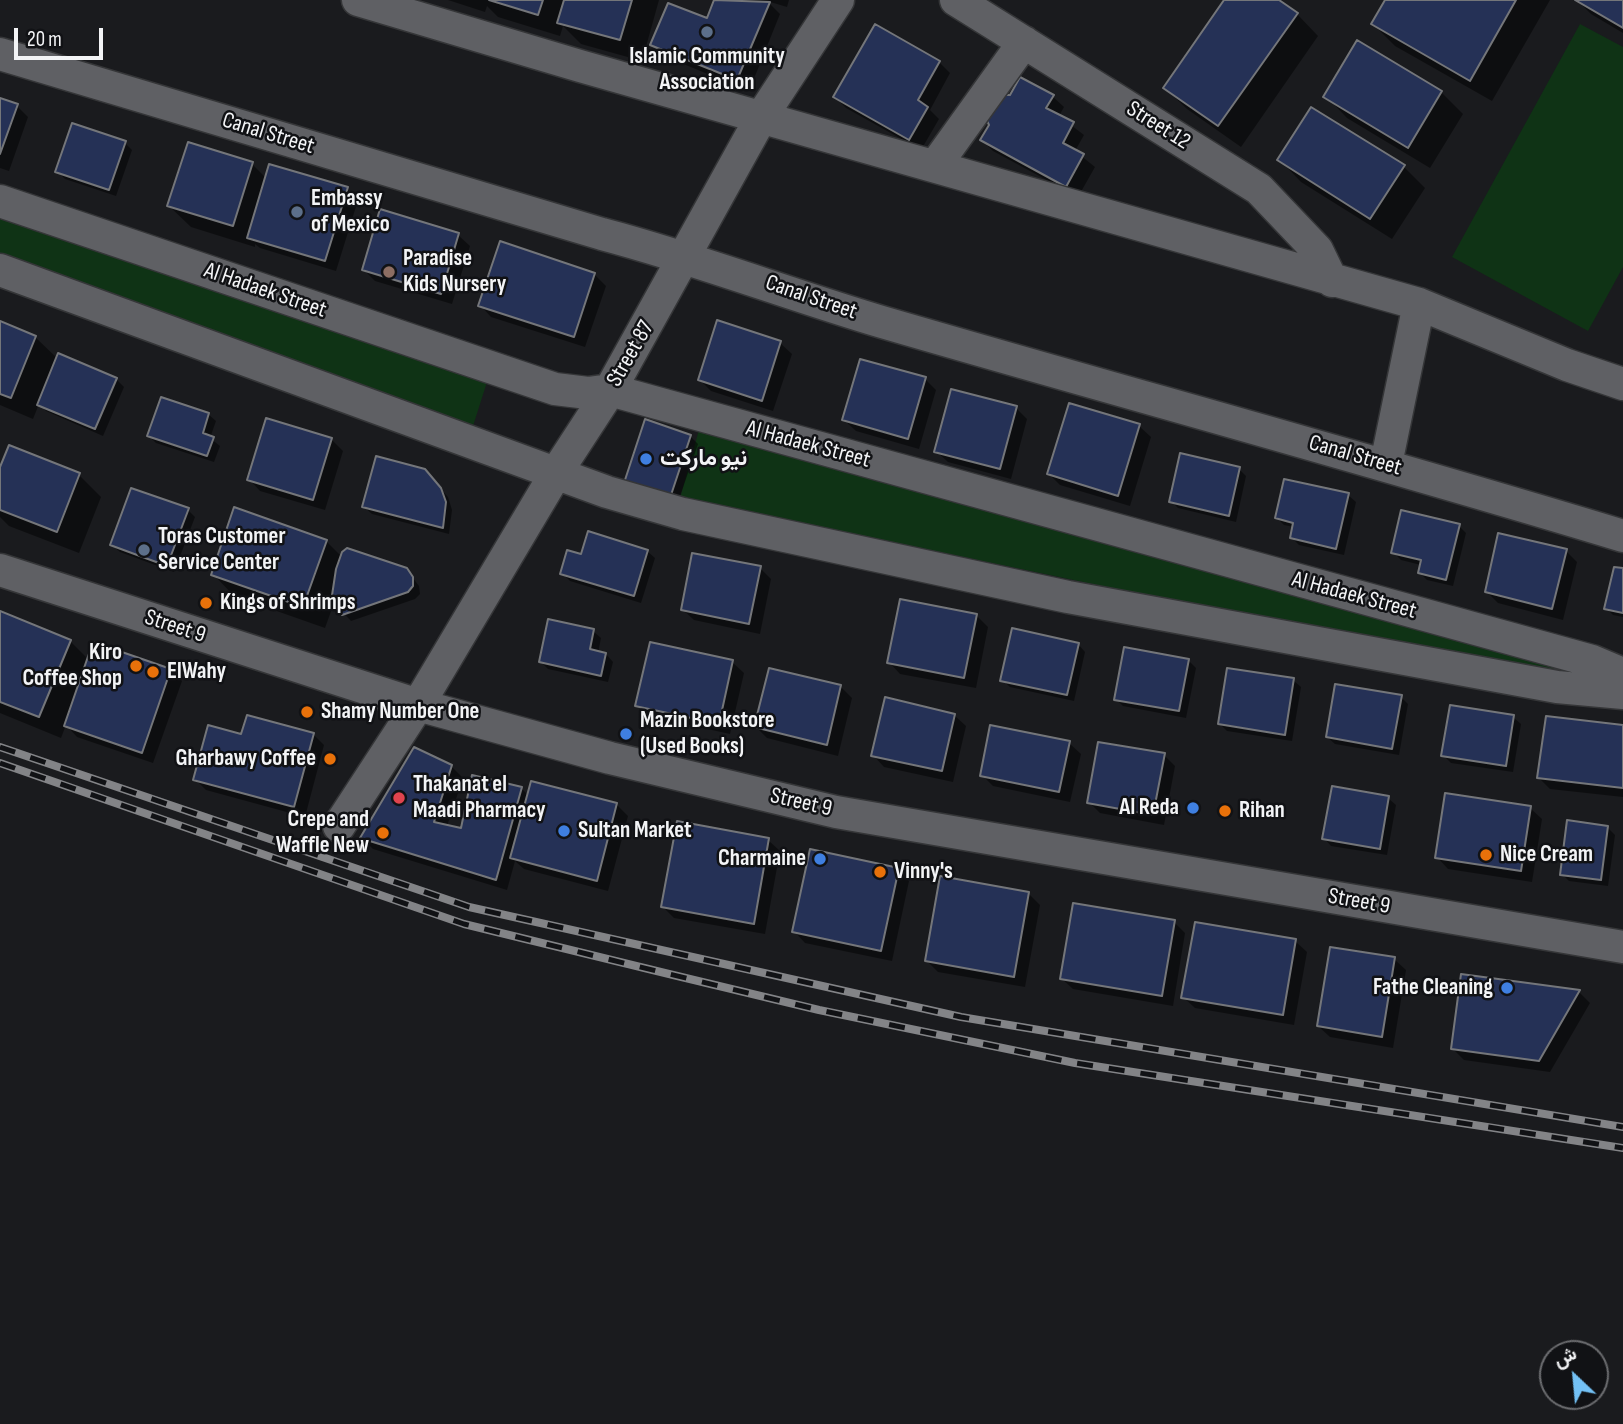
<!DOCTYPE html>
<meta charset="utf-8">
<style>
body{margin:0}
#map{position:relative;width:1623px;height:1424px;overflow:hidden;background:#1a1b1e;font-family:"Sofia Sans Condensed",Vazirmatn,sans-serif}
canvas{display:block}
.north{position:absolute;left:1539px;top:1340px;width:70px;height:70px;box-sizing:border-box;background:#111215;border:2px solid #6b6c6f;border-radius:50%;rotate:334deg;font-size:19px;font-weight:700;line-height:28px;text-align:center;color:#f3f4f6}
.north::after{content:'';display:block;margin:auto;width:24px;height:32px;background:#73c1f5;clip-path:polygon(50% 0,100% 100%,50% 72%,0 100%)}
.scale{position:absolute;left:14px;top:28px;width:89px;height:32px;box-sizing:border-box;border:4px solid #f3f4f6;border-top:0;padding-left:9px;font-size:21px;line-height:24px;white-space:nowrap;color:#f3f4f6;-webkit-text-stroke:5px #111215;paint-order:stroke}
</style>
<div id="map">
<canvas width="1623" height="1424"></canvas>
<div class="north">ش</div>
<div class="scale">20 m</div>
</div>
<script>
const ctx = document.querySelector('canvas').getContext('2d');
ctx.lineJoin = 'round';
function paint(path, color) { ctx.fillStyle = color; ctx.fill(path, 'evenodd'); }
function trace(path, color, width, dash) { ctx.strokeStyle = color; ctx.lineWidth = width; ctx.lineCap = dash ? 'butt' : 'round'; ctx.setLineDash(dash || []); ctx.stroke(path); }
function write(font, color, halo, rows, align = 'center') {
  ctx.font = font + ' "Sofia Sans Condensed",Vazirmatn,sans-serif'; ctx.lineWidth = 5; ctx.setLineDash([]); ctx.textBaseline = 'middle'; ctx.strokeStyle = halo; ctx.fillStyle = color; for (const [text, x, y, turn = 0] of rows) {
    ctx.save(); ctx.translate(x, y); ctx.rotate((+turn || 0) * Math.PI / 180); ctx.textAlign = isNaN(turn) ? turn : align; if (halo) ctx.strokeText(text, 0, 0); ctx.fillText(text, 0, 0); ctx.restore();
  }
}
const green = new Path2D(`
 M1580 24 1623 47V267L1588 331 1452 257Z
 M0 219 487 382 473 426 0 255Z
 M700 426 1605 681 1419 652 680 498Z`);
const shadow = new Path2D(`
 M448 0H659L642 61 581 44 563 26 560 36 498 17 487 6 485 12Z
 M716 0H789L787 7 767 1 780 14 749 91 664 56 652 45 708 20Z
 M1226 0H1276L1297 14 1318 36 1241 147 1187 109 1165 88Z
 M1387 0H1550L1492 101 1395 46 1373 24Z
 M1577 0H1623V33L1591 14Z
 M939 62 950 73 930 110 939 119 921 150 846 108 835 97Z
 M1441 92 1463 114 1430 168 1347 118 1326 96Z
 M1052 96 1064 107 1059 116 1084 135 1075 151 1095 167 1078 197 993 151 982 140Z
 M0 100 17 106 28 117 9 171 0 168Z
 M125 143 132 150 116 196 65 179 57 171Z
 M1280 160 1403 166 1425 188 1392 239 1301 182Z
 M252 164 266 178 347 189 358 200 336 271 260 248 255 244V247L191 227 169 206Z
 M458 235 470 246 452 304 375 281 364 270Z
 M594 274 606 286 585 347 491 317 480 305Z
 M0 323 35 337 58 359 59 355 116 379 124 387 103 436 46 411 39 404 33 419 0 405Z
 M780 343 792 354 773 411 711 391 700 380Z
 M925 379 936 390 919 449 856 431 844 420Z
 M1070 405 1139 426 1151 437 1130 506 1060 485 1049 474Z
 M1016 408 1027 419 1011 479 948 462 936 451Z
 M208 414 216 421 210 438 220 446 214 462 156 443 149 436Z
 M267 420 332 440 343 451 325 510 260 491 249 479Z
 M690 436 698 444 677 505 626 483Z
 M9 448 79 475 101 497 79 553 9 526 0 517V471Z
 M1239 469 1246 476 1236 522 1178 508 1171 501Z
 M432 479 448 497 452 510 449 534 372 514 364 507Z
 M1348 495 1356 502 1344 555 1299 545 1292 538 1294 527 1284 525 1277 518Z
 M188 510 195 517 174 572 120 552 112 545Z
 M1459 526 1466 533 1453 586 1427 580 1420 573 1421 565 1401 560 1393 552Z
 M326 541 342 557 406 569 419 586 420 594 415 599 351 621 334 603 325 628 234 596 213 574Z
 M647 551 655 558 641 603 570 581 562 573 582 556Z
 M1566 551 1577 562 1563 620 1498 603 1487 592Z
 M760 568 771 579 760 634 694 620 682 609Z
 M1623 570V617L1613 615 1606 608Z
 M0 613 70 641 89 660 170 670 182 681 153 763 77 737 66 725 61 738 0 713Z
 M976 615 988 627 976 688 900 674 889 662Z
 M593 631 601 638 598 653 606 654 613 662 608 682 548 669 541 662Z
 M1078 644 1085 652 1074 701 1010 687 1002 680Z
 M1188 660 1196 668 1186 718 1123 706 1116 699Z
 M732 662 744 673 730 734 649 716 637 705ZM648 707 728 724 727 728 648 710Z
 M1293 680 1301 687 1292 741 1227 731 1220 724Z
 M841 687 852 698 838 756 767 738 756 727Z
 M1401 697 1408 704 1399 755 1335 744 1327 737Z
 M954 715 966 726 953 782 884 767 873 755Z
 M1513 717 1521 724 1513 772 1451 763 1443 755Z
 M1623 727V797L1550 789 1539 778Z
 M313 734 324 745 305 817 206 790 195 779Z
 M1069 743 1081 754 1070 802 993 786 982 775Z
 M1164 755 1175 766 1164 825 1100 813 1089 802Z
 M451 766 463 778 447 826 462 830 521 788 529 796 616 804 628 816 608 891 524 869 515 861 507 890 373 849 362 838Z
 M1388 798 1396 805 1387 855 1331 846 1324 838Z
 M1530 808 1542 819 1532 882 1448 869 1437 857Z
 M1607 827 1615 835 1608 886 1569 881 1562 874Z
 M768 840 780 851 765 934 674 918 663 907Z
 M898 870 909 881 892 961 805 943 794 931Z
 M1029 894 1040 905 1025 987 938 972 926 960Z
 M1174 922 1185 933 1173 1006 1073 989 1061 978Z
 M1295 941 1307 952 1294 1025 1195 1008 1183 997Z
 M1394 959 1406 970 1393 1048 1330 1037 1318 1026Z
 M1463 976 1579 992 1590 1003 1550 1072 1464 1060 1453 1049Z`);
const building = new Path2D(`
 M489 0H543L538 15Z
 M564 0H632L620 40 557 23Z
 M714 0 770 2 737 80 650 45 668 3 707 18Z
 M1224 0H1279L1298 13 1218 126 1163 88Z
 M1385 0H1516L1470 81 1371 24Z
 M1575 0H1623V28Z
 M875 24 940 61 918 100 928 107 909 140 833 97Z
 M1357 40 1442 91 1408 148 1323 97Z
 M1020 77 1054 95 1046 108 1074 122 1063 143 1084 154 1066 187 980 140 989 125 982 110 994 95H1010Z
 M0 98 18 104 0 154Z
 M1311 107 1405 165 1370 219 1277 160Z
 M72 123 126 141 109 190 55 172Z
 M188 142 253 162 233 226 167 206Z
 M269 164 348 187 325 261 247 238Z
 M380 209 459 233 441 294 362 270Z
 M500 241 595 273 574 337 478 306Z
 M717 320 781 341 762 401 698 380Z
 M0 321 36 336 11 398 0 394Z
 M58 353 117 378 95 429 37 405Z
 M860 359 926 377 908 439 842 420Z
 M951 389 1017 406 1000 469 934 452Z
 M161 397 209 413 203 433 214 437 207 456 147 436Z
 M1069 403 1140 424 1118 496 1047 474Z
 M266 418 332 438 313 500 247 480Z
 M645 419 691 435 670 498 624 483Z
 M9 445 80 473 57 532 0 510V467Z
 M1180 453 1240 467 1229 516 1169 502Z
 M376 456 425 469 441 488 446 502 443 528 362 507Z
 M1284 479 1349 493 1336 549 1290 538 1293 523 1275 518Z
 M131 488 189 508 167 566 110 545Z
 M234 507 327 540 303 607 211 575Z
 M1401 510 1460 524 1446 580 1418 573 1421 560 1391 553Z
 M588 531 648 550 634 596 560 574 567 550 581 554Z
 M1498 533 1567 549 1552 609 1485 592Z
 M347 548 407 568 413 577V586L408 592 342 615 331 602 336 569 342 552Z
 M692 553 761 566 749 624 681 610Z
 M1614 567 1623 568V613L1604 609Z
 M900 599 977 614 964 678 887 663Z
 M0 611 71 640 39 717 0 702Z
 M548 619 594 629 590 649 606 653 601 676 539 662Z
 M1012 628 1079 643 1067 695 1000 681Z
 M93 642 171 669 142 753 64 726Z
 M650 642 733 660 719 724 635 706Z
 M1124 647 1189 659 1179 711 1114 700Z
 M769 668 841 685 827 745 754 727Z
 M1227 668 1294 678 1285 735 1218 724Z
 M1335 684 1402 695 1392 749 1326 737Z
 M885 697 955 714 942 771 871 756Z
 M1450 705 1514 715 1506 766 1441 756Z
 M247 715 314 733 294 807 193 780 208 725 241 734Z
 M1546 716 1623 725V788L1537 778Z
 M990 725 1070 741 1059 792 980 776Z
 M1098 742 1165 753 1153 815 1087 803Z
 M414 747 452 765 434 822 461 828 472 775 522 787 496 880 360 838Z
 M531 781 617 803 597 881 510 858Z
 M1332 786 1389 796 1380 849 1322 839Z
 M1445 793 1531 806 1521 871 1435 858Z
 M1567 820 1608 826 1601 880 1560 875Z
 M677 821 769 838 754 924 661 907Z
 M810 849 899 868 881 951 792 932Z
 M940 876 1029 892 1014 977 925 961Z
 M1073 903 1175 920 1162 996 1060 979Z
 M1195 922 1296 939 1283 1015 1181 998Z
 M1330 947 1395 957 1382 1037 1317 1026Z
 M1461 974 1580 990 1539 1061 1451 1049Z`);
const minor = new Path2D(`
 M358 0 580 66 1419 304 1567 365 1623 384
 M956 0 1259 189 1317 250 1332 281
 M0 54 602 234C697 259 788 294 882 322 1129 394 1377 461 1623 536
 M935 166 1024 42
 M0 201 555 389 588 393 610 390 1592 661 1623 674
 M0 270 607 492 683 514 1068 597 1557 687 1623 693
 M1386 464 1419 304
 M0 570 418 705 610 758 836 812 1623 947
 M339 826 418 705 556 473 610 390 762 116 838 0`);
const rail = new Path2D(`
 M0 747 469 907 961 1017 1623 1127
 M0 763 464 924 669 974 819 1010 1075 1063 1623 1148`);
const markers = [
 [707,32,7,"#5c6f8a"],
 [297,212,7,"#5c6f8a"],
 [389,272,7,"#8d6e63"],
 [646,459,7,"#3f7fe0"],
 [144,550,7,"#5c6f8a"],
 [206,603,7,"#e8710a"],
 [136,666,7,"#e8710a"],
 [153,672,7,"#e8710a"],
 [307,712,7,"#e8710a"],
 [626,734,7,"#3f7fe0"],
 [330,759,7,"#e8710a"],
 [399,798,7,"#e0444e"],
 [1193,808,7,"#3f7fe0"],
 [1225,811,7,"#e8710a"],
 [564,831,7,"#3f7fe0"],
 [383,833,7,"#e8710a"],
 [1486,855,7,"#e8710a"],
 [820,859,7,"#3f7fe0"],
 [880,872,7,"#e8710a"],
 [1507,988,7,"#3f7fe0"]
];
const poiNames = [
 ["Islamic Community",707,57,"center"],
 ["Association",707,83,"center"],
 ["Embassy",311,199],
 ["of Mexico",311,225],
 ["Paradise",403,259],
 ["Kids Nursery",403,285],
 ["نيو ماركت",660,459],
 ["Toras Customer",158,537],
 ["Service Center",158,563],
 ["Kings of Shrimps",220,603],
 ["Kiro",122,653,"right"],
 ["Coffee Shop",122,679,"right"],
 ["ElWahy",167,672],
 ["Shamy Number One",321,712],
 ["Mazin Bookstore",640,721],
 ["(Used Books)",640,747],
 ["Gharbawy Coffee",316,759,"right"],
 ["Thakanat el",413,785],
 ["Maadi Pharmacy",413,811],
 ["Al Reda",1179,808,"right"],
 ["Rihan",1239,811],
 ["Crepe and",369,820,"right"],
 ["Waffle New",369,846,"right"],
 ["Sultan Market",578,831],
 ["Nice Cream",1500,855],
 ["Charmaine",806,859,"right"],
 ["Vinny's",894,872],
 ["Fathe Cleaning",1493,988,"right"]
];
const streetNames = [
 ["Street 12",1158,126,32],
 ["Canal Street",268,134,17],
 ["Al Hadaek Street",265,291,19],
 ["Canal Street",811,298,19],
 ["Street 87",631,354,-60],
 ["Al Hadaek Street",808,445,15],
 ["Canal Street",1355,456,16],
 ["Al Hadaek Street",1354,596,15],
 ["Street 9",175,627,18],
 ["Street 9",801,803,13],
 ["Street 9",1359,902,10]
];
paint(green, '#0f3315');
paint(shadow, '#0007');
paint(building, '#253156');
trace(building, '#74767a', 2);
trace(minor, '#353638', 35);
trace(minor, '#5f6064', 32);
trace(rail, '#838487', 8);
trace(rail, '#111215', 5, [16]);
for (const [x, y, r, color] of markers) { const dot = new Path2D(); dot.arc(x, y, r, 0, 2 * Math.PI); ctx.fillStyle = color; ctx.fill(dot); trace(dot, '#111215', 2.5); }
write('bold 23px', '#f3f4f6', '#111215', poiNames, 'left');
write('23px', '#f3f4f6', '#111215', streetNames);
</script>
